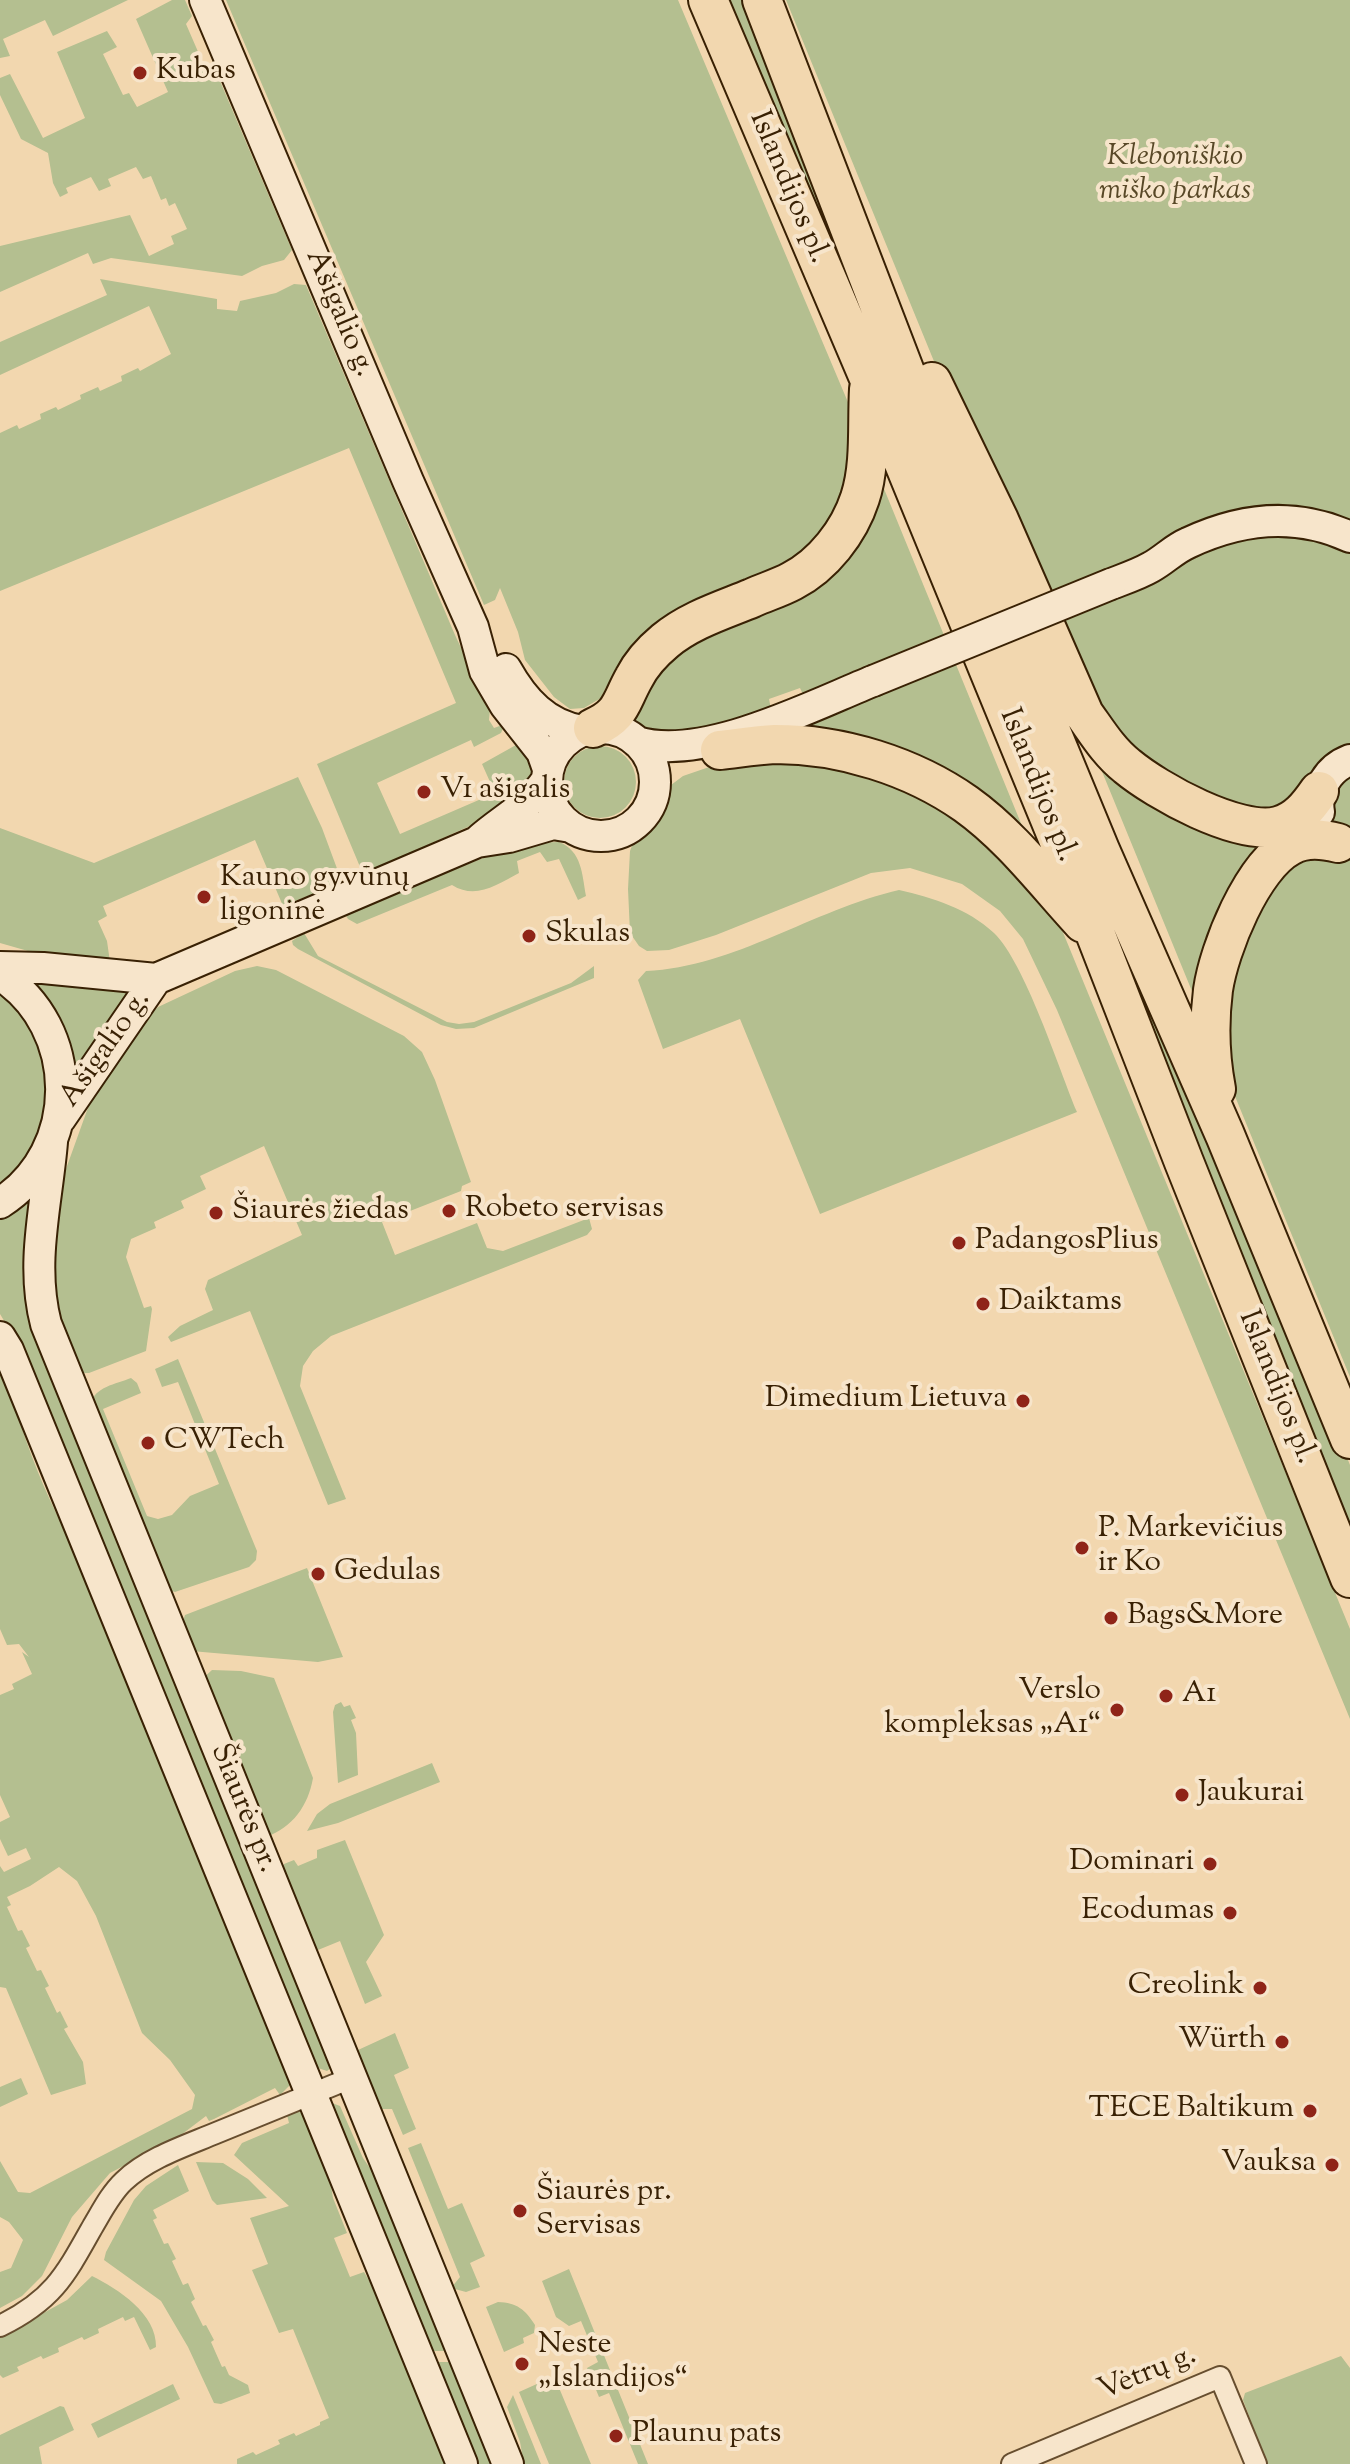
<!DOCTYPE html>
<meta charset="utf-8">
<style>
body{margin:0}
canvas{display:block;background:#f2d7af}
</style>
<canvas width="1350" height="2464"></canvas>
<script>
const ctx = document.querySelector('canvas').getContext('2d');
ctx.lineJoin = 'round';
function paint(path, color) { ctx.fillStyle = color; ctx.fill(path, 'evenodd'); }
function trace(path, color, width, dash) { ctx.strokeStyle = color; ctx.lineWidth = width; ctx.lineCap = dash ? 'butt' : 'round'; ctx.setLineDash(dash || []); ctx.stroke(path); }
function write(font, color, halo, rows, align = 'center') {
  ctx.font = font + ' "Sorts Mill Goudy",serif'; ctx.lineWidth = 8; ctx.setLineDash([]); ctx.textBaseline = 'middle'; ctx.strokeStyle = halo; ctx.fillStyle = color; for (const [text, x, y, turn = 0] of rows) {
    ctx.save(); ctx.translate(x, y); ctx.rotate((+turn || 0) * Math.PI / 180); ctx.textAlign = isNaN(turn) ? turn : align; if (halo) ctx.strokeText(text, 0, 0); ctx.fillText(text, 0, 0); ctx.restore();
  }
}
const green = new Path2D(`
 M0 0H128L53 36 45 20 3 39 10 56 0 58Z
 M172 0H185L192 16 186 24 209 77 220 81 292 250 284 260 262 266 242 276 111 258 93 264 88 253 0 292V246L130 215 149 256 174 244 171 236 187 229 175 203 169 206 166 198 161 200 151 176 143 179 136 167 108 179 111 186 99 191 91 177 66 188 68 193 60 197 53 183 48 153 21 139 0 95V78L10 74 43 138 85 118 57 52 107 31 117 47 103 54 123 95 129 93 137 107 168 92 136 19Z
 M226 0H678L850 407 857 443 835 529 616 691 606 687 601 698 584 708 570 709 554 697 525 660 518 632 500 588 495 600 484 605Z
 M720 0H752L1350 1465V1544Z
 M786 0H1350V1377Z
 M100 279 217 299V309L237 311 240 301 276 293 294 284 306 285 455 635 490 709 489 720 494 728 505 724 501 733 474 747 471 740 377 783 400 834 495 793 482 764 516 745 528 747 535 779 492 816 363 874 317 764 456 703 349 448 0 591V433L17 425 19 429 41 419 40 414 56 407 58 410 81 399 80 395 98 387 100 391 122 381 121 376 138 368 140 371 171 354 149 306 0 375V342L107 295Z
 M880 479 1027 838 809 730V723L815 720 800 688 769 699 771 709 668 739 628 722 637 693 679 644 796 592Z
 M564 782a36 36 0 1 1 72 0a36 36 0 1 1-72 0Z
 M765 756 864 767 962 814 1040 890 1062 930 1350 1629V1719L1057 1010 1023 939 1000 911 962 884 910 868 871 873 716 935 669 950 647 951 639 946 630 933 628 889 630 851 635 838 647 830 658 814 671 785 683 776 718 764Z
 M298 777 322 828 342 882 283 906 255 840 103 906 107 916 98 921 107 941 110 962 63 961 0 943V828L94 863Z
 M559 842C582 851 582 874 586 896L578 900 559 859 547 862 540 852 517 861 519 873C496 885 476 900 452 885L357 924 348 919 345 914 520 843Z
 M899 890C933 898 967 908 994 933 1025 963 1059 1069 1077 1112L820 1214 740 1019 663 1049 638 980 646 971C735 967 812 910 899 890Z
 M304 933 318 956 447 1022 459 1024 474 1022 571 983 594 966V978L474 1028 456 1029 441 1025 298 949 293 945 292 941Z
 M257 966 276 970 404 1036 422 1052 435 1080 471 1182 462 1186 461 1191 382 1222 395 1255 477 1223 487 1248 503 1251 589 1218 592 1229 587 1235 331 1336 313 1351 303 1366 300 1386 346 1499 328 1505 250 1311 171 1342 168 1337 180 1326 213 1310 205 1289 208 1280 302 1235 264 1146 200 1176 206 1189 181 1201 184 1208 154 1222 156 1228 131 1239 126 1257 144 1308 151 1306 152 1309 146 1351 89 1373H82L76 1368 48 1282 62 1180 94 1091 130 1033 158 1007 235 971Z
 M32 980 139 986 74 1075 63 1027Z
 M0 989 29 1018 48 1070 42 1131 26 1162 0 1187Z
 M34 1188 27 1264 332 2067 327 2071 315 2067 9 1329 0 1314V1217Z
 M178 1359 257 1551 256 1560 249 1567 175 1592 168 1590 91 1404C94 1387 116 1384 131 1378L137 1383 141 1393 103 1409 147 1516 158 1519 172 1515 190 1496 219 1484 178 1382 162 1387 155 1369Z
 M0 1363C11 1388 17 1414 26 1440 40 1480 57 1518 78 1554L292 2083 280 2095 275 2088 214 2119 209 2121 206 2116 177 2138 110 2173 72 2217 42 2276 22 2296 0 2308V2272L11 2268 23 2240 9 2222 0 2217V2161L18 2192 30 2193 192 2109 195 2095 170 2060 142 2033 96 1916 77 1881 59 1867 30 1886 7 1897 11 1905 7 1907 18 1931 22 1930 30 1946 26 1948 37 1971 41 1970 49 1986 45 1988 57 2013 60 2011 68 2027 64 2029 83 2062 86 2084 51 2095 6 1988 0 1987V1866L4 1872 31 1859 26 1848 8 1856 0 1839V1822L10 1817 0 1795V1695L14 1689 12 1684 32 1674 22 1652 29 1657 19 1644 7 1645 0 1629Z
 M307 1568 343 1657 318 1662 191 1651 181 1627 185 1615Z
 M212 1670 241 1671 274 1678 313 1778C308 1806 293 1827 266 1837L201 1680Z
 M341 1702 344 1707 350 1705 356 1718 351 1720 356 1733 358 1775 338 1783 333 1712 335 1705Z
 M432 1763 440 1782 338 1823 307 1831 317 1814 330 1804Z
 M345 1840 384 1935 366 1962 382 1996 365 2004 340 1941 318 1950C308 1930 279 1886 284 1864L294 1860 298 1866 317 1858V1850Z
 M395 2033 409 2068 394 2075 416 2129 403 2135 392 2109H377L360 2066 358 2050Z
 M21 2078 28 2094 0 2107V2087Z
 M332 2103 340 2106 363 2158 385 2190 448 2351H428L331 2106Z
 M297 2111 308 2116 326 2154 333 2198 347 2233 334 2238 350 2277 364 2272 390 2316 450 2464H237V2459L253 2452 256 2455 280 2444 278 2440 294 2433 296 2436 320 2425V2422L329 2418 293 2329 279 2333 252 2270 268 2264 250 2218 289 2206 234 2155 242 2143 289 2123 287 2115Z
 M421 2143 448 2209 462 2203 485 2256 470 2263 480 2287 466 2292 451 2288 460 2277 408 2148Z
 M196 2162 223 2163 248 2179 267 2198 217 2205 212 2200Z
 M178 2165 189 2191 153 2210 157 2218 153 2220 164 2244 168 2243 176 2259 172 2261 183 2285 188 2283 195 2299 191 2302 203 2326 206 2325 214 2340 211 2342 222 2367 225 2366 229 2375 248 2385 250 2393 221 2404 214 2403 188 2347 161 2301 104 2260 106 2252 134 2200 146 2186Z
 M569 2269 648 2464H638L609 2393 599 2397 587 2368 598 2362 581 2321 569 2326 556 2317 542 2281Z
 M92 2276C118 2289 157 2314 156 2347L150 2350 134 2317 125 2321 123 2317 98 2329 99 2333 84 2340 82 2337 58 2348 59 2352 43 2359 41 2356 17 2367 19 2371 3 2378 0 2375V2337L67 2300Z
 M498 2302C517 2303 525 2309 535 2325L534 2333 523 2338 524 2343 504 2352 486 2307Z
 M1341 2356 1350 2368V2464H1267L1243 2400 1245 2393Z
 M433 2362H456L498 2464H474Z
 M548 2379 557 2383 591 2464H549L519 2392Z
 M173 2384 180 2399 98 2438 91 2424Z
 M513 2395 541 2464H524L520 2442 507 2407Z
 M60 2406 64 2407 74 2430 39 2447 42 2464H0V2435Z`);
const street = new Path2D(`
 M0 2326C53 2300 65 2276 93 2226 102 2211 111 2193 124 2181 148 2158 185 2146 216 2133 261 2115 306 2096 351 2078
 M1012 2464 1220 2377 1256 2464`);
const secondary = new Path2D(`
 M205 0 408 481 473 627 485 671 505 705 542 752 548 769
 M1111 584C1124 579 1139 574 1151 567 1164 560 1174 549 1188 543 1241 518 1296 512 1350 537
 M506 669C524 701 546 725 582 731
 M547 782a54 54 0 1 1 108 0a54 54 0 1 1-108 0Z
 M637 742C703 762 811 706 873 681
 M1319 812C1315 789 1329 768 1350 760
 M478 841C501 820 529 807 546 781
 M0 967 43 968 156 979 477 842 509 837 553 824 571 827
 M0 975C81 1027 82 1151 0 1203
 M60 1119 156 979
 M52 1142C47 1203 30 1263 46 1324L508 2464
 M0 1337 8 1350 462 2464`);
const highway = new Path2D(`
 M708 0 869 378 1064 853 1184 1162 1350 1578
 M762 0 940 463 1100 850 1225 1135 1350 1439
 M932 382 999 520 1084 714C1097 732 1109 752 1127 766 1157 791 1238 836 1278 826 1297 821 1308 807 1319 791
 M593 728C622 715 620 703 634 678 641 664 653 651 665 641 690 620 723 610 752 598 765 592 779 588 792 581 823 565 849 532 860 498 871 465 867 423 869 389
 M720 750C738 748 757 745 775 744 841 744 912 766 966 804 1011 836 1046 883 1083 923
 M1216 1089C1210 1058 1209 1022 1213 990 1219 949 1252 866 1290 846 1305 837 1322 839 1338 843`);
const secondaryBridge = new Path2D(`
 M873 681 1111 584`);
const markers = [
 [140,73,8,"#8f2418"],
 [424,792,8,"#8f2418"],
 [204,897,8,"#8f2418"],
 [529,936,8,"#8f2418"],
 [449,1211,8,"#8f2418"],
 [216,1213,8,"#8f2418"],
 [959,1243,8,"#8f2418"],
 [983,1304,8,"#8f2418"],
 [1023,1401,8,"#8f2418"],
 [148,1443,8,"#8f2418"],
 [1082,1548,8,"#8f2418"],
 [318,1574,8,"#8f2418"],
 [1111,1618,8,"#8f2418"],
 [1166,1696,8,"#8f2418"],
 [1117,1710,8,"#8f2418"],
 [1182,1795,8,"#8f2418"],
 [1210,1864,8,"#8f2418"],
 [1230,1913,8,"#8f2418"],
 [1260,1988,8,"#8f2418"],
 [1282,2042,8,"#8f2418"],
 [1310,2111,8,"#8f2418"],
 [1332,2165,8,"#8f2418"],
 [520,2211,8,"#8f2418"],
 [522,2364,8,"#8f2418"],
 [616,2436,8,"#8f2418"]
];
const poiNames = [
 ["Kubas",156,73],
 ["V1 ašigalis",440,792],
 ["Kauno gyvūnų",220,880],
 ["ligoninė",220,914],
 ["Skulas",545,936],
 ["Robeto servisas",465,1211],
 ["Šiaurės žiedas",232,1213],
 ["PadangosPlius",975,1243],
 ["Daiktams",999,1304],
 ["Dimedium Lietuva",1007,1401,"right"],
 ["CWTech",164,1443],
 ["P. Markevičius",1098,1531],
 ["ir Ko",1098,1565],
 ["Gedulas",334,1574],
 ["Bags&More",1127,1618],
 ["Verslo",1101,1693,"right"],
 ["kompleksas „A1“",1101,1727,"right"],
 ["A1",1182,1696],
 ["Jaukurai",1198,1795],
 ["Dominari",1194,1864,"right"],
 ["Ecodumas",1214,1913,"right"],
 ["Creolink",1244,1988,"right"],
 ["Würth",1266,2042,"right"],
 ["TECE Baltikum",1294,2111,"right"],
 ["Vauksa",1316,2165,"right"],
 ["Šiaurės pr.",536,2194],
 ["Servisas",536,2228],
 ["Neste",538,2347],
 ["„Islandijos“",538,2381],
 ["Plaunu pats",632,2436]
];
const parkNames = [
 ["Kleboniškio",1175,159],
 ["miško parkas",1175,193]
];
const streetNames = [
 ["Islandijos pl.",787,188,67],
 ["Ašigalio g.",338,314,67],
 ["Islandijos pl.",1036,786,68],
 ["Ašigalio g.",107,1050,-55],
 ["Islandijos pl.",1275,1388,68],
 ["Šiaurės pr.",242,1809,68],
 ["Vėtrų g.",1148,2375,-22]
];
paint(green, '#b4bf90');
trace(street, '#674e2f', 24);
trace(secondary, '#392104', 34);
trace(highway, '#392104', 42);
trace(street, '#f7e5cb', 20);
trace(secondary, '#f7e5cb', 30);
trace(highway, '#f2d7af', 38);
trace(secondaryBridge, '#392104', 34, []);
trace(secondaryBridge, '#f7e5cb', 30);
for (const [x, y, r, color] of markers) { const dot = new Path2D(); dot.arc(x, y, r, 0, 2 * Math.PI); ctx.fillStyle = color; ctx.fill(dot); trace(dot, '#f7e5cb', 3); }
write('30px', '#392104', '#f7e5cb', poiNames, 'left');
write('italic 30px', '#584827', '#f7e5cb', parkNames);
write('30px', '#392104', '#f7e5cb', streetNames);
</script>
